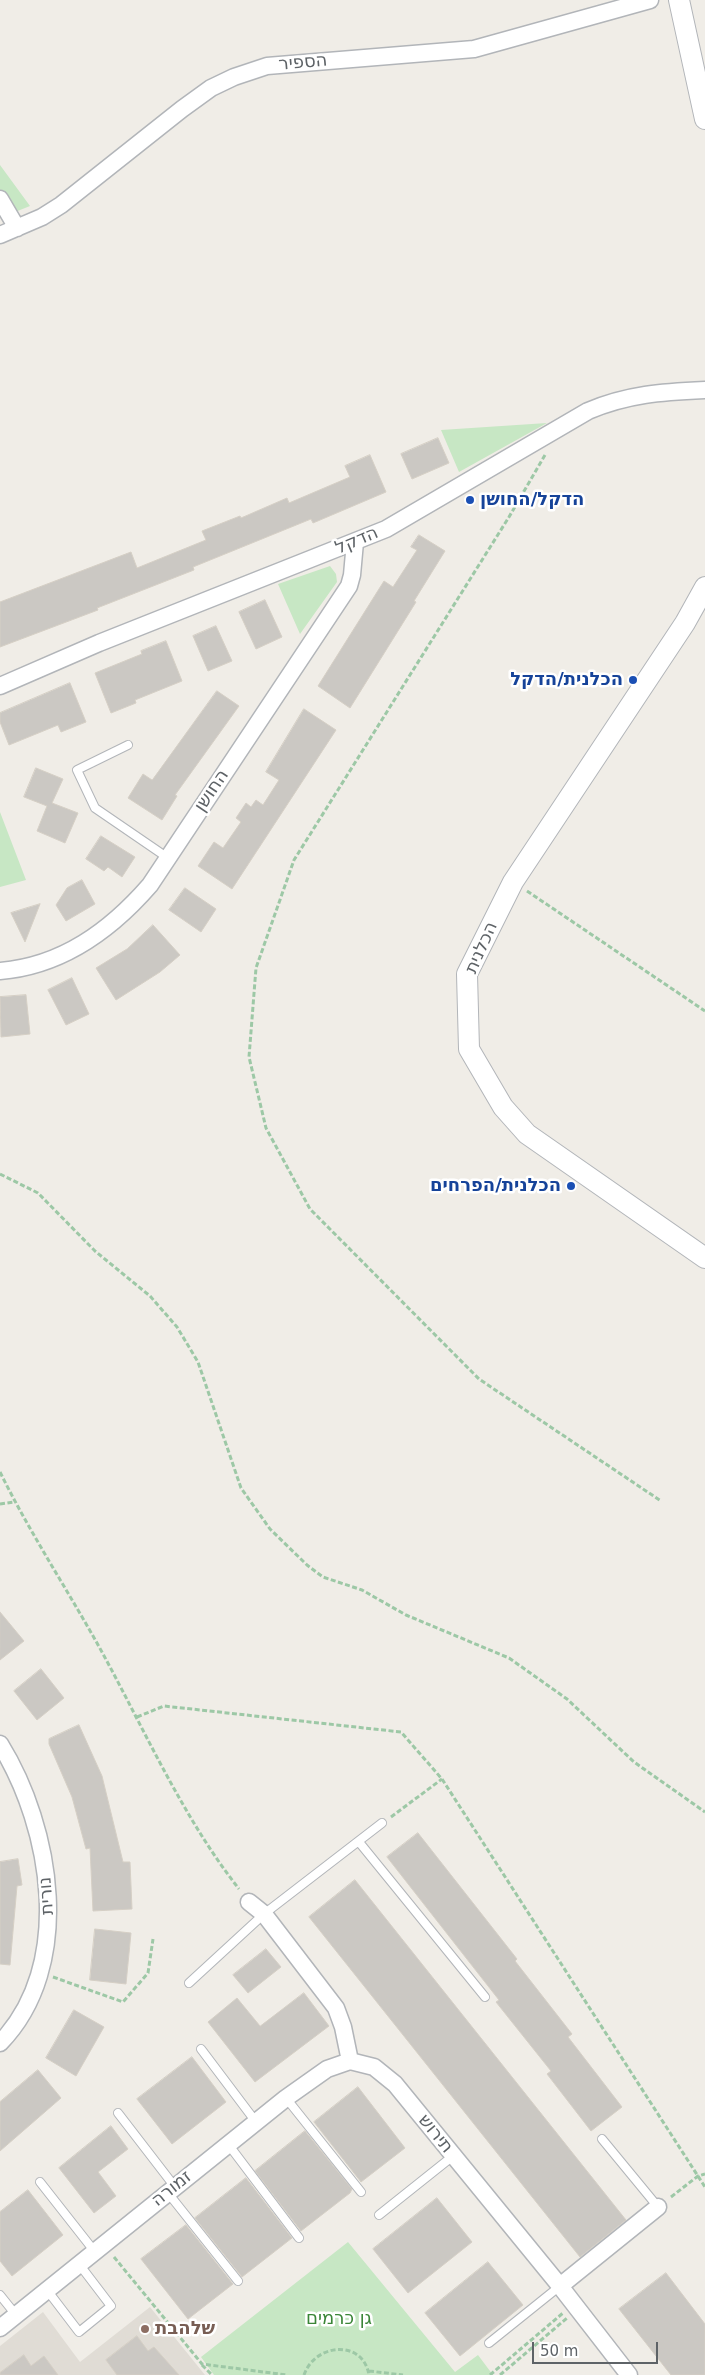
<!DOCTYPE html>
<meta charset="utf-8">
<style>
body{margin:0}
#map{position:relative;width:705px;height:2375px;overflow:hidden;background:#f0ede7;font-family:"DejaVu Sans",sans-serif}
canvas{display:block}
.scale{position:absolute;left:532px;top:2342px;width:126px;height:22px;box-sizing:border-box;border:2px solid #5e6367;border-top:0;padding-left:6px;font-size:15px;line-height:18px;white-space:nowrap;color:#5e6367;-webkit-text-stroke:4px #fff;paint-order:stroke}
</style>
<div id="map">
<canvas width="705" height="2375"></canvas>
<div class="scale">50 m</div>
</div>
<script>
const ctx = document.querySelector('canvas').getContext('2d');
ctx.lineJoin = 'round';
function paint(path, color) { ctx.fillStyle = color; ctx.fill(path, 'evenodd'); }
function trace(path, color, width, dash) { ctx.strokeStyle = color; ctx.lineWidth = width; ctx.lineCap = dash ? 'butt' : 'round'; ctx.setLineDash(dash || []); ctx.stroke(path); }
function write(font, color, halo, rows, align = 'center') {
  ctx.font = font + ' "DejaVu Sans",Heebo,sans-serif'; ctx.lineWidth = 5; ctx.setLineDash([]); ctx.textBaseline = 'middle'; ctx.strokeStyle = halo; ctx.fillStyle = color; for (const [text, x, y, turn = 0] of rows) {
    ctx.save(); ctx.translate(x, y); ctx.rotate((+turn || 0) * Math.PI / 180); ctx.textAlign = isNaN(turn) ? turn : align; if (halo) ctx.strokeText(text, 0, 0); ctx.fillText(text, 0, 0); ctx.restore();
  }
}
const education = new Path2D(`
 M150 2307 205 2375H0V2346L43 2312 80 2362Z`);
const green = new Path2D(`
 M0 165 30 206 0 218Z
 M547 423 459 472 441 430Z
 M330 566 336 574 337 582 300 634 278 584Z
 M0 812 26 880 0 887Z
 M348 2242 455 2372 478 2355 493 2375H214L201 2357Z`);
const building = new Path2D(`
 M438 438 449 463 412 479 401 454Z
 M370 455 386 492 313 523 311 519 193 567 194 570 97 608 98 610 0 647V602L131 552 137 568 206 540 202 531 240 516 241 518 287 498 289 503 350 477 345 466Z
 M419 535 445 551 414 601 416 602 350 708 318 686 384 581 393 587 417 550 411 547Z
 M265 600 282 637 256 649 239 612Z
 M216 626 232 661 208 671 193 636Z
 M166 641 182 681 135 700 136 703 111 713 95 673 142 654 141 651Z
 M70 683 86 722 61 732 58 725 9 745 0 722V713Z
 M217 691 239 706 175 795 177 796 162 820 128 798 143 774 152 780Z
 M304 709 336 730 232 889 198 866 214 842 223 848 241 822 236 818 246 803 251 807 256 800 263 805 279 780 266 772Z
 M36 768 63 779 52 803 78 813 65 843 37 831 47 806 24 797Z
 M101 836 135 857 122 877 108 867 104 871 86 859Z
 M82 880 95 904 66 921 56 905 67 888Z
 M185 888 216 909 201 932 169 910Z
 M40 904 25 942 11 913Z
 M153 925 180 955 160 972 116 1000 96 968 127 949Z
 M72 978 89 1014 66 1025 48 990Z
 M26 995 30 1034 1 1037 0 997Z
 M0 1612 24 1641 0 1660Z
 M41 1669 64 1698 37 1720 14 1691Z
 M79 1725 102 1776 123 1862H130L132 1909 93 1911 90 1848 86 1849 72 1797 49 1744V1739Z
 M418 1833 517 1959 515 1961 572 2034 568 2037 622 2107 591 2131 547 2074 551 2071 496 2002 499 2000 387 1857Z
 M18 1859 22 1885 17 1886 10 1965 0 1964V1862Z
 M355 1880 626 2220 580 2257 309 1917Z
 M95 1929 131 1933 126 1984 90 1980Z
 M266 1949 281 1967 248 1993 233 1975Z
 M304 1993 329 2026 255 2082 208 2022 237 1998 260 2026Z
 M74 2010 104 2027 76 2076 46 2058Z
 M192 2057 226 2102 172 2144 137 2099Z
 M38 2070 61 2098 0 2151V2102Z
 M358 2087 405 2148 361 2182 314 2122Z
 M111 2126 128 2149 98 2172 116 2196 94 2213 59 2168Z
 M305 2131 352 2189 350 2193 301 2231 255 2171Z
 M246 2178 292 2238 242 2277 195 2218Z
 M28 2190 63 2235 12 2276 0 2261V2212Z
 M437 2198 472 2242 408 2293 373 2249Z
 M186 2225 233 2284 188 2319 141 2259Z
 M488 2262 523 2305 460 2356 425 2313Z
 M666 2273 705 2324V2375H671L619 2309Z
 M137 2336 148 2351 154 2347 179 2375H117L106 2360Z
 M24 2355 31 2366 44 2356 58 2375H0V2373Z`);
const path = new Path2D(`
 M545 455 509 517 294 860 256 968 249 1057 266 1128 310 1209 479 1379 661 1501
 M527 891 705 1011
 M0 1174 38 1193 95 1251 150 1296 177 1327 198 1362 241 1488 270 1529 307 1565 323 1577 362 1590 406 1615 509 1658 567 1699 634 1762 705 1812
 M0 1472C29 1531 65 1586 97 1643 143 1726 181 1815 239 1889
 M0 1504 14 1502
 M137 1717 164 1706 401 1732 442 1779 705 2187
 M391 1817 442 1779
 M53 1977 123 2002 148 1973 153 1939
 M671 2197 698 2176 705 2174
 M114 2257 202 2364 287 2375
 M202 2365 212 2375
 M369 2371 403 2375
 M304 2375C315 2343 363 2339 369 2375
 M490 2375 563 2313
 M500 2375 567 2318`);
const service = new Path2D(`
 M128 745 77 770 95 808 168 858
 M359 1842 485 1997
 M189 1983 264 1914 382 1823
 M201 2049 256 2122
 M286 2098 361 2192
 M118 2113 175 2187
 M602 2139 658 2207
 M228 2144 299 2238
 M40 2182 95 2252
 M168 2193 238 2281
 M379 2215 453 2156
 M47 2290 79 2332 111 2306 79 2264
 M0 2295 16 2315
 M489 2343 560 2286`);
const minor = new Path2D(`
 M0 199 17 228
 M0 235 42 217 61 205 182 109 211 88 234 77 267 66 474 49 650 0
 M0 686 99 643 386 529 588 411C628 394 662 392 705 390
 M0 971C62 966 110 931 150 885L349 586 352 575 355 542
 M0 1744C52 1828 75 1966 0 2043
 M249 1902 264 1914 336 2008 343 2027 350 2061 374 2067 395 2084 560 2286 629 2375
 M560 2286 658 2207
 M0 2328 286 2098 327 2069 350 2061`);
const tertiary = new Path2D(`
 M679 0 705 119
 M705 587 685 623 513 882 467 974 469 1049 503 1107 527 1134 705 1258`);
const markers = [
 [470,500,5,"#1a4fb4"],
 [633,680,5,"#1a4fb4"],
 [571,1186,5,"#1a4fb4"],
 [145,2329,5,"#8d6e63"]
];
const streetNames = [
 ["הספיר",303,63,-5],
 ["הדקל",357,541,-23],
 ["החושן",212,791,-56],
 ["הכלנית",482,948,-66],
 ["נורית",47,1896,-94],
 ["תירוש",435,2134,51],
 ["זמורה",172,2189,-39]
];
const transitNames = [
 ["הדקל/החושן",480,500,"left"],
 ["הכלנית/הדקל",623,680],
 ["הכלנית/הפרחים",561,1186]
];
const parkNames = [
 ["גן כרמים",339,2319]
];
const educationNames = [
 ["שלהבת",155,2329]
];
paint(education, '#e0dcd5');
paint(green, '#c7e7c4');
paint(building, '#cbc8c3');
trace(building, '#d5cfc5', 1);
trace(service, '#b2b5b9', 10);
trace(minor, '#b2b5b9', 19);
trace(tertiary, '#b2b5b9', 22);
trace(path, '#9dc8a6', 3, [5, 2.5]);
trace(service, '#fff', 8);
trace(minor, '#fff', 16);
trace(tertiary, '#fff', 20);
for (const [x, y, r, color] of markers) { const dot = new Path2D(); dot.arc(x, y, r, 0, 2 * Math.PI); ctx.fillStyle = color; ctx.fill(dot); trace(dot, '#fff', 2); }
write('18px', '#5e6367', '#fff', streetNames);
write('bold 18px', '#164399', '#fff', transitNames, 'right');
write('18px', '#3a8537', '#fff', parkNames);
write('bold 18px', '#785e54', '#fff', educationNames, 'left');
</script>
